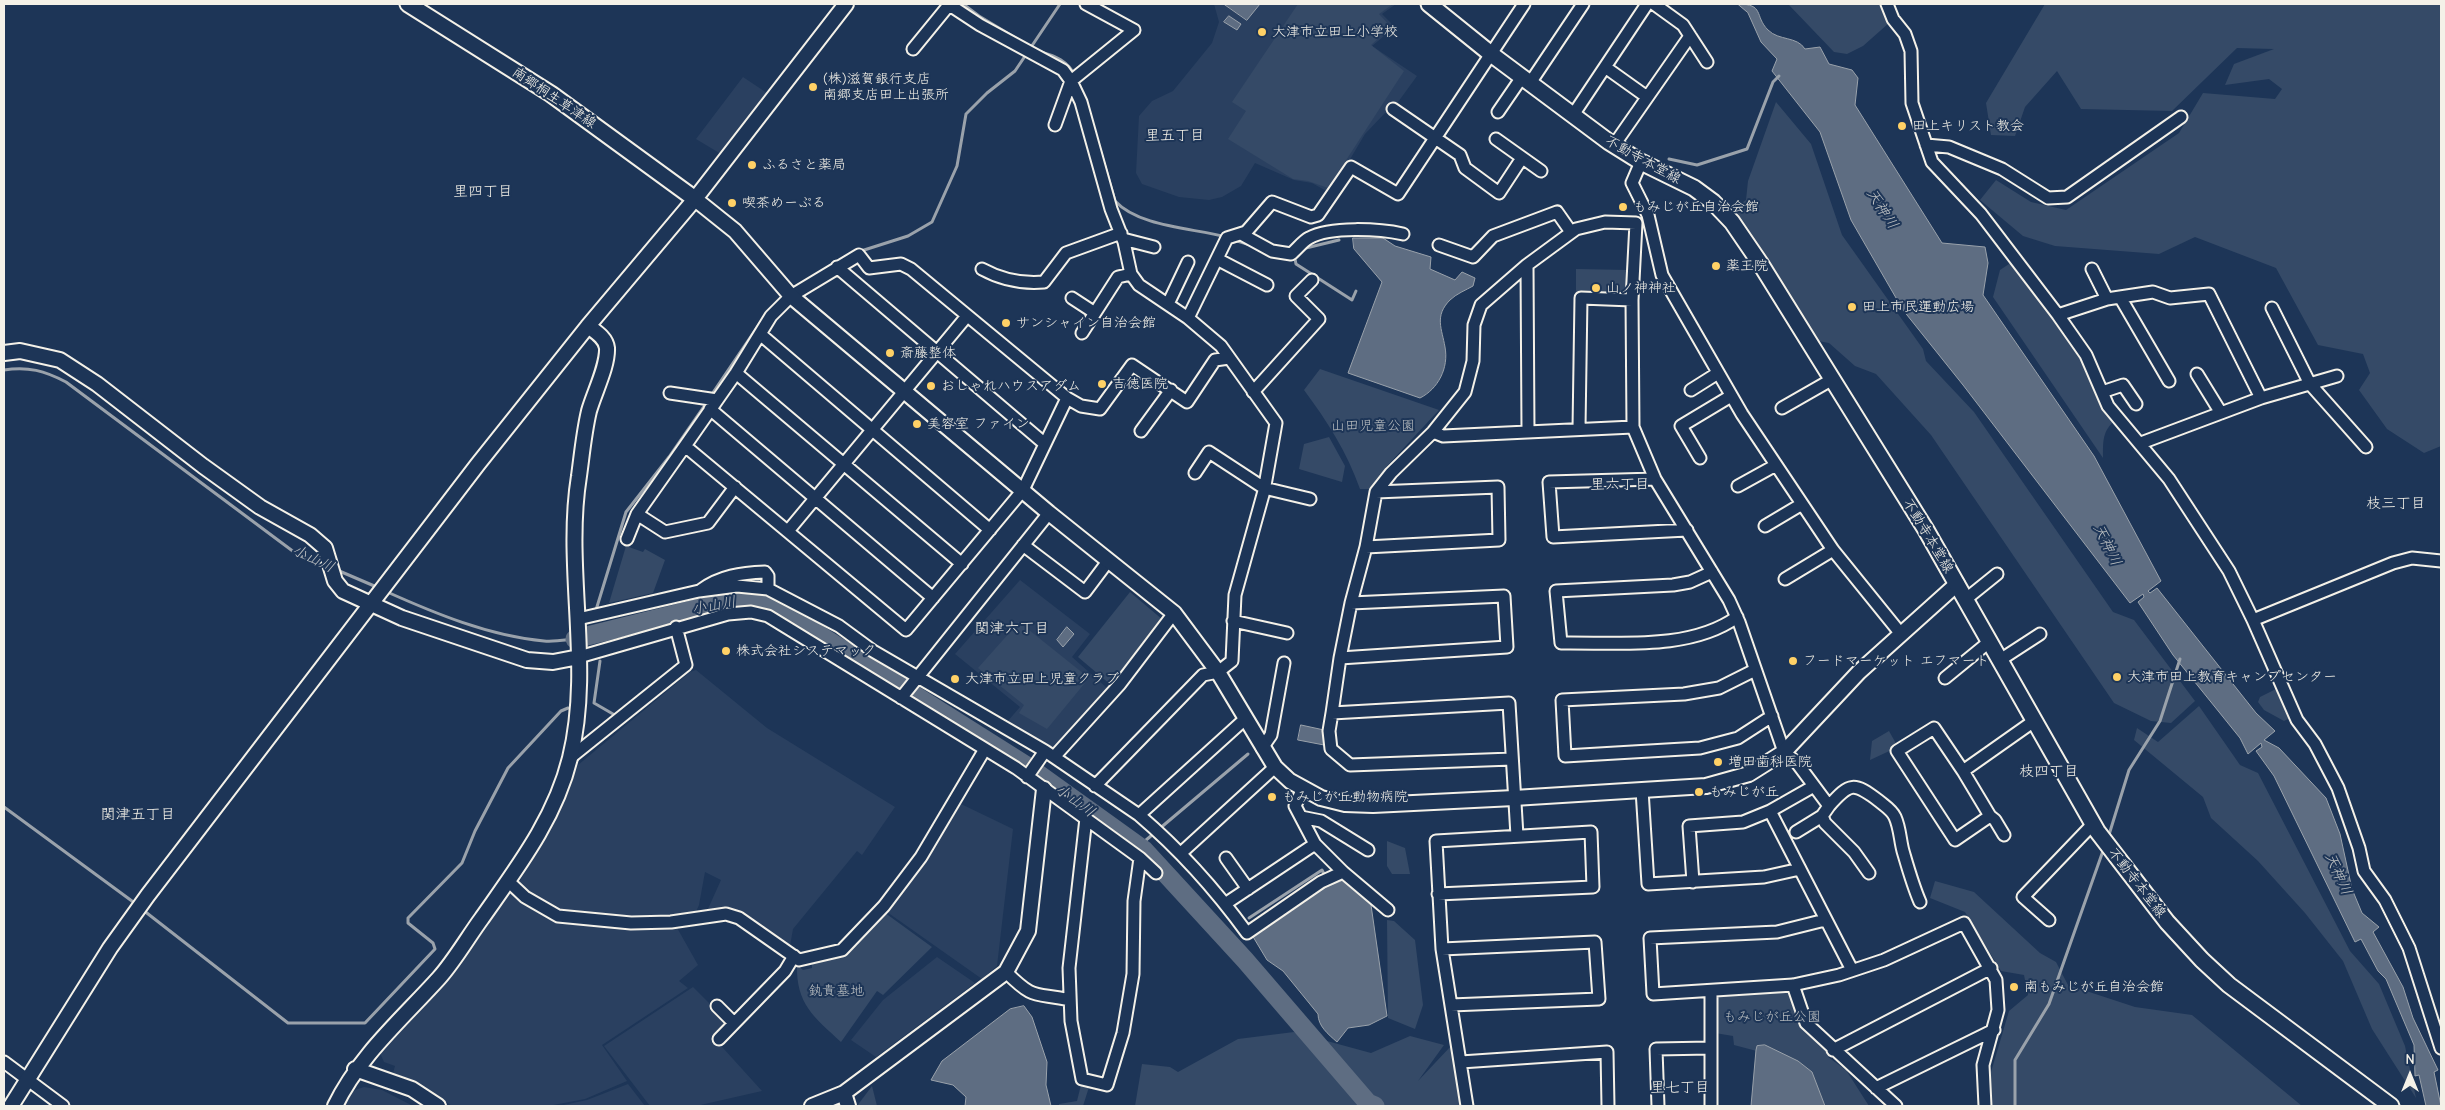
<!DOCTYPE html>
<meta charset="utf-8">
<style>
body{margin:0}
#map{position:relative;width:2445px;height:1110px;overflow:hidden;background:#1d3557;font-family:"Comic Neue",sans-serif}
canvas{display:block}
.frame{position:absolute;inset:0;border:5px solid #f4f1e8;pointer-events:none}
.north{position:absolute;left:2385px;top:1050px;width:50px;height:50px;-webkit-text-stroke:4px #1d3557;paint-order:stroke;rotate:0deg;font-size:14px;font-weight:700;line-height:20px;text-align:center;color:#f4f1e8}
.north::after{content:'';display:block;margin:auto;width:18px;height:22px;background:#f4f1e8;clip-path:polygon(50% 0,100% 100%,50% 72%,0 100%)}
</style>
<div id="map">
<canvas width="2445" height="1110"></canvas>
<div class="frame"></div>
<div class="north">N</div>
</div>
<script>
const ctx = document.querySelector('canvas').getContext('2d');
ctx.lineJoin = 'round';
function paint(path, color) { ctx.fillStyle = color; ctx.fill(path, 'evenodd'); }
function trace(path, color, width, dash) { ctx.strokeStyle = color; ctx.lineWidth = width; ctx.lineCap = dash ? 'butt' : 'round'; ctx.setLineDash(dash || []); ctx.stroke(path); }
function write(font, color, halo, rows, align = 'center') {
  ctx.font = font + ' "Comic Neue","Klee One",sans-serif'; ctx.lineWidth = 4; ctx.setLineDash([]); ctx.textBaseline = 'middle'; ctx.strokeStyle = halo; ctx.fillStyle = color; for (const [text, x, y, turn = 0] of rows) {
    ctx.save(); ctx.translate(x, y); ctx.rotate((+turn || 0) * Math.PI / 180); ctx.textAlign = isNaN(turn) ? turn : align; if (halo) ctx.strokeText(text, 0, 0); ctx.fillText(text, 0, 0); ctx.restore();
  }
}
const built = new Path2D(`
 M1214 4H1396L1382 14 1395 27 1372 46 1417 76 1393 109 1385 113 1365 134 1330 193 1312 183 1294 180 1255 163 1241 186 1222 197 1209 200 1179 197 1142 184 1136 173 1139 116 1152 101 1173 91 1212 43 1219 22Z
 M743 77 767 93 721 154 696 139Z
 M1020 580 1090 634 1072 657 1107 688 1051 751 1007 722 1020 707 955 654Z
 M696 670 767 728 895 807 862 855 857 851 793 929 790 946 735 910 733 913 723 910 707 911 721 880 705 872 699 905 695 914 664 919 612 917 560 912 536 899 518 884 552 826 578 765 690 672Z
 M961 804 1013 829 997 966 982 979 887 912Z
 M513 889 553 920 561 923 579 922 608 927 662 929 676 926 698 965 679 981 688 988 602 1045 627 1081 585 1099 548 1106H452L416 1081 393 1073 395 1066 384 1062 380 1053 452 973Z
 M937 957 975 983 876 1057 851 1040 883 1000Z
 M693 987 729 1023 714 1038 762 1091 696 1106H650L604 1046Z
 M628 1084 645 1106H559L587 1100Z
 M364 1087 382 1090 413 1106H343L349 1092Z`);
const green = new Path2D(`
 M1298 4H1393L1379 14 1391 27 1371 45 1404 71 1328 188 1308 181 1293 179 1228 139 1246 111 1232 102Z
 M1788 4H1882L1889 23 1863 46 1847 54 1834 52Z
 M2045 4H2441V446L2424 453 2387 429 2359 390 2370 373 2363 354 2318 345 2276 268 2195 237 2159 254 2055 246 2023 236 1980 200 1996 180 2031 202 2066 210 2179 133 2203 93 2275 99 2282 89 2269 79 2225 85 2234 64 2274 49 2237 48 2172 111 2081 109 2057 71 2025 107 2015 136 1991 135 1986 103Z
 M1776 102 1811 144 1842 235 1923 349 1926 361 1974 412 2113 612 2134 620 2195 701 2171 723 2151 721 2114 703 1931 435 1876 374 1855 366 1829 343 1818 341 1730 211 1746 200 1748 181Z
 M2012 262 2087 363 2116 420C2102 430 2103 442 2103 458L1993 297 2000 270Z
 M1576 269 1628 270V295L1576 294Z
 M1320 369 1439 410 1386 467 1374 489H1360C1347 452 1327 421 1304 390Z
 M1329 437 1345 466 1342 482 1299 469 1304 444Z
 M626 546 643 552 645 549 665 560 653 593 609 603Z
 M1130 592 1163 620 1111 685 1078 657Z
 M1019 622 1089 678 1047 729 1019 713 1024 705 978 668Z
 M2278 688 2290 718 2284 721 2264 710 2258 702 2260 697Z
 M2199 706 2240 765 2258 773 2350 951 2379 984 2405 1046 2416 1098 2372 1029 2343 961 2305 913 2258 861 2211 818 2203 797 2134 740 2137 728 2158 742Z
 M1889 731 1898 747 1870 760 1872 741Z
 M1387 841 1405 848 1410 874H1392L1387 866Z
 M1935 881 1974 892 2040 953 2056 962 2068 985 2135 1007 2192 1015 2302 1106H1991V1072L2009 1011 2028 995 2024 975 2001 971 1965 912 1930 898Z
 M881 910 932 947 883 995 877 991 841 1042C814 1017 796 1004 797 965L803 970 812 968V963L816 959 841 953Z
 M1387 920 1394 921 1415 940 1423 1005 1415 1029 1388 1018Z
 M1790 991 1801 1026 1831 1056 1828 1057 1846 1070 1869 1106H1826L1805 1074 1768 1054 1734 1045 1733 1036 1715 1033V995Z
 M1294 1032 1371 1053 1410 1036 1444 1045 1418 1081 1451 1046 1462 1106H1135L1142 1064 1170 1067 1178 1072 1238 1039Z
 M1081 1085 1089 1087 1083 1106H1059V1104L1077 1101Z
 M872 1086 877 1106H857Z`);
const water = new Path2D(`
 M1224 4H1260L1247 20Z
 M1738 4C1765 4 1754 16 1768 30 1779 41 1797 36 1805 49L1820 47 1829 64 1852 70 1858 78 1855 105 1942 243 1985 247 1988 263 1983 295 2094 456 2161 581 2148 591 2150 593 2157 588 2256 713 2275 731 2264 740 2279 748 2326 798 2340 834 2352 889 2362 913 2379 927 2373 932 2403 987 2413 1018 2438 1070 2434 1072 2441 1106H2426L2419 1075 2415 1076 2414 1045 2386 979 2378 971 2361 939 2355 942 2274 776 2256 751 2262 747 2261 743 2248 754 2240 738 2173 655 2138 602 2144 597 2143 594 2130 603 1963 385 1903 310 1851 220 1820 132 1772 71 1777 59 1761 42 1748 13Z
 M1229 16 1241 24 1237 30 1224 22Z
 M1353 238H1383L1395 246 1431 257 1430 269 1455 280 1462 272 1475 278 1473 286C1466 290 1456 294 1450 300 1434 316 1442 329 1445 347 1449 368 1438 389 1420 398L1348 373 1382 282 1354 249Z
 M1067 627 1074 634 1063 647 1057 640Z
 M1301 725 1324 730V745L1298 740Z
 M1345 880 1371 905 1387 1016 1369 1025 1348 1028 1337 1042C1328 1034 1318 1026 1318 1014L1283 971 1267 960 1252 935 1326 887Z
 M1024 1006 1032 1017 1047 1062 1046 1085 1051 1106H965L966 1097 953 1085 931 1080 942 1061 1010 1009Z
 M1765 1045 1798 1061 1812 1072 1825 1106H1751L1756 1050 1757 1046Z`);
const stream = new Path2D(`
 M963 4 979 16 1024 43
 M1041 52C1055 56 1068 61 1075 76
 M1087 105 1115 201C1139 227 1193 228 1226 237
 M1669 159 1697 165 1747 149 1773 82 1779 76
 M1234 240 1247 244
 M861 251 908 236 932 222 957 166 966 114 987 93 1015 71 1060 4
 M1278 257 1295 259 1306 248 1339 240
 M1295 259 1296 264 1352 300 1356 291
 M797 286 845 257
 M773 307 784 295
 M4 370C28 366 45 371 66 382L298 555 326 566
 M710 397 760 323
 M337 570 379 588
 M385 591C434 613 489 636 544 641 554 642 565 640 575 639
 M596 610 626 512 669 457 707 402
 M600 661 594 703 613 714
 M4 807 136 904
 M2108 838 2129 770 2160 721 2180 659
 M1139 846 1248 754
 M143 910 288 1023H365L435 949 433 943 408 923V918L462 863 475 831 508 768 561 711 568 708
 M1249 918 1322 870 1325 876
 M2015 1106V1060L2049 1004 2104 848`);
const river = new Path2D(`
 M575 639 724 602 752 601 780 610 1030 768 1144 850 1245 960 1368 1103 1375 1106`);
const minor = new Path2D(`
 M948 4 980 25 1063 70 1071 81 1081 102 1111 209 1124 242 1131 274 1139 285 1188 318 1221 346 1276 423 1264 491 1235 595 1232 661 1218 672 1203 675 1095 786
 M1654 4 1683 25 1707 62
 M1887 4 1893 19 1905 34 1911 51 1912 103 1932 162 1981 214 2058 315 2086 355 2108 406 2169 479 2229 571 2253 620 2297 720 2315 744 2338 788 2359 848 2364 871 2385 900 2409 948 2441 1048
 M913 49 949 5
 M1605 67 1647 97
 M1530 83 1583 4
 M1393 109 1460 155 1465 168 1499 193 1522 158
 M1498 112 1522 77
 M1573 115 1647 4
 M1055 125 1071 81 1134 30 1086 4
 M1496 139 1541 171
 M1614 145 1690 36
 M1926 145 1949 147 2002 169 2048 198 2067 197 2181 117
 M1641 162 1632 183 1648 215 1662 275 1742 414 1833 550 1901 634
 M1241 234 1272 251 1291 254C1297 249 1303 241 1309 238 1330 226 1380 229 1403 234
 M1123 239 1154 247
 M1439 245 1473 257 1493 236 1557 212 1571 232
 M859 255 869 268 901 264 911 269 1067 398 1023 490 906 630 685 446 736 373 771 316 791 296Z
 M1217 259 1267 285
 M1527 265 1528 431
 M837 267 1045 444
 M982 269C1002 280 1021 284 1044 282L1066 253 1121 233
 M2092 269 2107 299
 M2120 297 2169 381
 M1072 298 1095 313
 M1168 304 1188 262
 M2272 308 2310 384 2366 447
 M2058 315 2107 299 2120 297 2153 292 2170 298 2209 294 2261 398 2141 443
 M1188 318 1227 238 1246 232 1272 202 1311 217 1318 215 1351 167 1398 194 1524 4
 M1082 333 1118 277 1131 274
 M760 334 990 530
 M736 373 962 564
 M2197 374 2221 413
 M1691 390 1718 373
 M1253 392 1319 319 1296 296 1312 280
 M2102 392 2123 385 2136 404
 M670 393 717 400
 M1067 398 1081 406 1100 409 1132 365 1187 402 1215 360 1229 358
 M2261 398 2337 376
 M1782 408 1831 380
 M710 409 933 598
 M1579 428 1581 298 1632 300
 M1141 431 1171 390
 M1433 432 1443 436 1633 427
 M685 446 637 514 665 532 708 523 735 487
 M1700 458 1681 426 1731 396
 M1195 473 1209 452 1264 488 1310 499
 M1655 479 1549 482 1553 537 1687 530
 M1738 486 1776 465
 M1765 526 1802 504
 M788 531 967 316
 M627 539 637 514
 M1023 545 1085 592 1109 560
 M1366 547 1499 540 1498 487 1376 492
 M1712 572 1690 582 1673 585 1556 591 1561 643C1617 642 1690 651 1737 617
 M1785 579 1833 550
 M701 590C720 576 741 573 765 572L768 576V589
 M1966 599 1997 574
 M578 619 699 591 737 586 768 589 839 626 873 651 1045 751 1139 815 1245 719
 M2253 620 2393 563 2412 558 2441 561
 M1233 621 1287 633
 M579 657 728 614 751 612 768 616 1016 768 1140 858 1156 873
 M1340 658 1507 647 1504 596 1351 603
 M2000 660 2040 634
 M1755 670 1719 688 1684 694 1562 700 1565 756 1700 748 1738 738 1772 716
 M1945 678 1989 642
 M901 698 1049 513
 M1332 713 1329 731 1331 749 1350 765 1512 759
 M1262 748 1271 735 1284 663
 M1054 757 1120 684 1174 613
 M570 758 686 665 676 627
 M1963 771 1990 816 1955 840 1897 751 1934 728 1963 771 2034 721
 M1027 777 1045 751
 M1303 788 1295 806 1315 844 1343 872 1388 910
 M1642 790 1648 884 1764 877 1800 869
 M1829 806 1822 816 1825 823 1854 852 1869 873
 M1770 811 1814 786
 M1139 815C1180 850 1215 889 1247 933L1321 882 1343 872
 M1990 816 1995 820 2004 835
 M1301 817 1321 821 1368 850
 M1086 818 1069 968 1071 1021 1082 1079 1107 1085 1123 1033 1133 974 1134 901 1140 858
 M1796 832 1822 816
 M1517 836 1509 703 1332 713 1340 658 1351 603 1366 547 1376 492 1391 473 1433 432 1465 392 1473 361 1474 325 1481 305 1527 265 1576 229 1605 222 1636 223 1632 300 1633 427 1655 479 1729 600 1739 622 1784 752 1797 763 1829 806C1850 782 1854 782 1879 801 1885 806 1892 810 1895 817 1900 828 1900 840 1903 851 1908 868 1913 886 1920 902
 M1181 853 1275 767
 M1226 858 1248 889
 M508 881 525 897 558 916 631 923 671 922 726 914 739 918 799 960 842 950 884 906 921 857 985 749
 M1693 882 1689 826 1743 822 1770 811 1852 970
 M1438 894 1593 887 1591 832 1436 841 1442 949 1467 1106
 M1225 904 1315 844
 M1825 920 1777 932 1650 938 1653 994 1793 985 1839 975 1884 960 1964 923 1996 980 1998 1010 1983 1065 1985 1106
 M2049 920 2023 897 2092 825
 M1442 949 1595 942 1599 999 1451 1005
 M1006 972C1035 1001 1034 992 1070 1000
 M1793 985 1806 1023 1896 1106
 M1711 992V1106
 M717 1006 734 1023
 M719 1039 785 971 794 956
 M1833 1050 1991 968
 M4 1062 63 1106
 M1461 1062 1607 1052 1608 1106
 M1876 1088 1994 1030
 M1658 1106 1656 1049 1710 1048`);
const tertiary = new Path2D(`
 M695 199 735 231 791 296 1049 513 1174 613 1218 672 1275 767 1290 781 1321 798 1345 804 1373 805 1514 798 1706 786 1749 774 1784 752 1859 672 1957 584
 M4 353 20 351 60 360 97 384 203 466 260 507 310 535 325 548 335 581 343 591 402 618 527 660 553 662 579 657
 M355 1069 412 1089 438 1106
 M844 1093 848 1106
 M11 1106 110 948 148 895 478 464 588 326 695 199 846 4
 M335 1106C359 1056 402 1019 439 978 455 960 468 937 482 918 517 868 555 819 570 758 593 665 564 569 579 476 582 454 584 432 589 411 594 393 608 366 607 348 606 338 596 332 588 326
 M812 1106 844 1093 1006 972 1028 931 1044 789`);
const secondary = new Path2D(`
 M408 4 551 94 695 199
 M1429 4 1491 54 1609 142 1641 162 1694 188 1713 202 1732 222 1760 263 1926 530 2097 831 2167 922 2202 960 2229 985 2391 1106`);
const markers = [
 [1262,32,5,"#ffd166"],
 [813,87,5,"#ffd166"],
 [1902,126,5,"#ffd166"],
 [752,165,5,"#ffd166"],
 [732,203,5,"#ffd166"],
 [1623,207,5,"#ffd166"],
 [1716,266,5,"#ffd166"],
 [1596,288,5,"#ffd166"],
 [1852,307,5,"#ffd166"],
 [1006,323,5,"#ffd166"],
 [890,353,5,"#ffd166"],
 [1102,384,5,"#ffd166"],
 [931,386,5,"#ffd166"],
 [917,424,5,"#ffd166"],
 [726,651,5,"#ffd166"],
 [1793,661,5,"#ffd166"],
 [2117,677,5,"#ffd166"],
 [955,679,5,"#ffd166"],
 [1718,762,5,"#ffd166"],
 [1699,792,5,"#ffd166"],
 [1272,797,5,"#ffd166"],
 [2014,987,5,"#ffd166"]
];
const poiNames = [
 ["大津市立田上小学校",1272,32],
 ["(株)滋賀銀行支店",823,79],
 ["南郷支店田上出張所",823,95],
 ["田上キリスト教会",1912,126],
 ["ふるさと薬局",762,165],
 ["喫茶めーぷる",742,203],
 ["もみじが丘自治会館",1633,207],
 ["薬王院",1726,266],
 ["山ノ神神社",1606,288],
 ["田上市民運動広場",1862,307],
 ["サンシャイン自治会館",1016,323],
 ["斎藤整体",900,353],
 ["吉徳医院",1112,384],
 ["おしゃれハウスアダム",941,386],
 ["美容室 ファイン",927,424],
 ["株式会社システマック",736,651],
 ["フードマーケット エフマート",1803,661],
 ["大津市田上教育キャンプセンター",2127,677],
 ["大津市立田上児童クラブ",965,679],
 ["増田歯科医院",1728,762],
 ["もみじが丘",1709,792],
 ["もみじが丘動物病院",1282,797],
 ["南もみじが丘自治会館",2024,987]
];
const streetNames = [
 ["南郷桐生草津線",554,98,34],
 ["不動寺本堂線",1643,160,29],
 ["不動寺本堂線",1928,536,59],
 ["不動寺本堂線",2137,883,52]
];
const parkNames = [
 ["山田児童公園",1373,426],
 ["釻貴墓地",836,991],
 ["もみじが丘公園",1772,1017]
];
const neighbourhoodNames = [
 ["里五丁目",1175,136],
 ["里四丁目",483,192],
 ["里六丁目",1620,485],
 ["枝三丁目",2396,504],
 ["関津六丁目",1012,629],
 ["枝四丁目",2049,772],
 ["関津五丁目",138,815],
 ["里七丁目",1680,1088]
];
const waterNames = [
 ["天神川",1882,209,57],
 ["天神川",2107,545,64],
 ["小山川",313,559,26],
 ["小山川",714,606,-10],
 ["小山川",1075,801,36],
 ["天神川",2338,874,66]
];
paint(built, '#2a4060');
paint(green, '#354a67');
paint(water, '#5e6d82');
trace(water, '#9aa2ab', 1);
trace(stream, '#9aa2ab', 3);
trace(river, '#5e6d82', 19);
trace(minor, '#f4f1e8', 15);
trace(tertiary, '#f4f1e8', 18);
trace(secondary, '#f4f1e8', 19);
trace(minor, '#1d3557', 11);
trace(tertiary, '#1d3557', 14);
trace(secondary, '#1d3557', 15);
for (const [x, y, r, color] of markers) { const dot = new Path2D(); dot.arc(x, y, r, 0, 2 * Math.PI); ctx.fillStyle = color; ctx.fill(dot); trace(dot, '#1d3557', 2); }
write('14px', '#f4f1e8', '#1d3557', poiNames, 'left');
write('14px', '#f4f1e8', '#1d3557', streetNames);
write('14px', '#bbbfc1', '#1d3557', parkNames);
write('15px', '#f4f1e8', '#1d3557', neighbourhoodNames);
write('italic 15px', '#c0c3c4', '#1d3557', waterNames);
</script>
